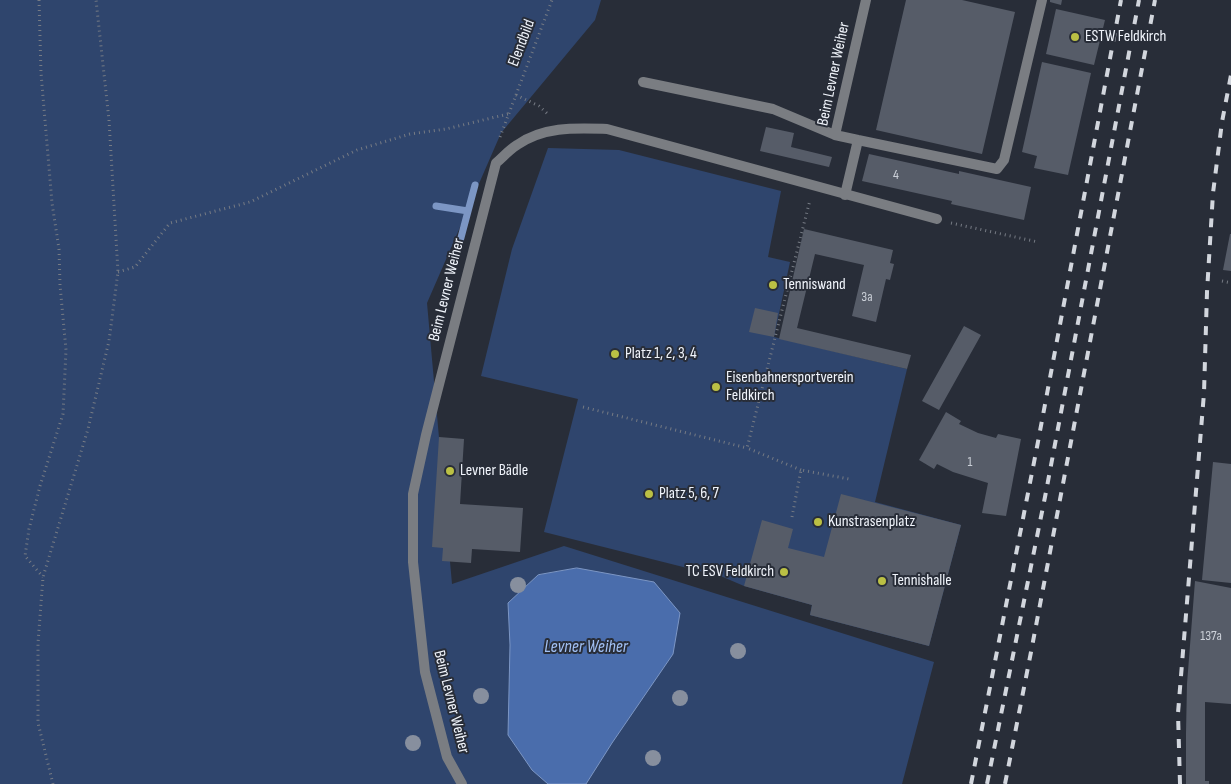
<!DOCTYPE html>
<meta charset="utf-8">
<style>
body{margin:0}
canvas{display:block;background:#282d38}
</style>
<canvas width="1231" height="784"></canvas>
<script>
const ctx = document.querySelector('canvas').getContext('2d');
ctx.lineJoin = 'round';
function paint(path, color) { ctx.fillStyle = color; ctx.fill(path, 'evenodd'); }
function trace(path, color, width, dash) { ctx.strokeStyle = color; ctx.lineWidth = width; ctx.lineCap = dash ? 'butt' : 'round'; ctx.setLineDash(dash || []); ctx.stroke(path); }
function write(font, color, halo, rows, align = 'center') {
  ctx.font = font + ' "Sofia Sans Condensed",sans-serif'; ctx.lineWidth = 4; ctx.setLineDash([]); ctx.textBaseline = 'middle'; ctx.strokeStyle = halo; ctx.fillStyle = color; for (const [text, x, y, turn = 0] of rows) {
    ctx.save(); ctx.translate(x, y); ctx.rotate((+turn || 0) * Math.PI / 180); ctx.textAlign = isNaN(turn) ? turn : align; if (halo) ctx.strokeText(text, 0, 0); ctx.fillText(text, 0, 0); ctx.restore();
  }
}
const green = new Path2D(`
 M0 0H601L595 20 501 133 427 303 452 584 564 546 934 662 902 784H0Z
 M548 148 619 150 781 191 768 257 790 262 774 337 907 369 875 502 961 525 929 646 810 615 812 605 744 586 723 577 544 532 578 399 481 376 512 249Z`);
const water = new Path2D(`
 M577 568 654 582 680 613 673 654 612 743 586 784H548L532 770 508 735 510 645 508 603 538 575Z`);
const stream = new Path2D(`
 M436 206 468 211
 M455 260 475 185`);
const building = new Path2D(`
 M906 0H962L1015 12 982 154 876 130Z
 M1050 0H1062L1061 5 1050 2Z
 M1056 9 1105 20 1094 65 1046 54Z
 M1042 62 1091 73 1068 175 1034 168 1037 156 1022 152Z
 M766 127 794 133 791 147 832 157 829 167 760 151Z
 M869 154 959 174V171L1031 187 1024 220 951 204 952 201 862 181Z
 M804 229 893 250 890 263 894 264 890 280 886 279 876 322 852 316 864 265 815 254 797 328 911 355 907 369 779 339Z
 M1230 234H1231V271L1223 270Z
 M755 308 778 313 774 337 749 332Z
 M964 326 981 335 939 410 922 401Z
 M946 412 961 421 959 424 978 433 996 438 998 434 1021 439 1006 516 982 513 988 483 953 472 937 464 934 469 919 460Z
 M439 437 464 439 460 504 523 508 520 552 472 549 471 563 442 561 443 548 432 547Z
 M1213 462 1231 464V583L1202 580Z
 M841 494 961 525 929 646 810 615 812 605 744 586 762 520 793 529 788 548 824 557Z
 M1195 581 1231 588V704L1205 702V781H1209V784H1186V733L1187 684Z`);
const path = new Path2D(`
 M39 0 41 73 52 203 59 249 60 285 66 350 63 414 40 486 29 529 25 556 43 577
 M516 95 539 106 549 115
 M500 137 552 0
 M951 223 1038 242
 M118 272 135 267 170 223 250 202 357 150 410 134 446 129 508 114
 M1222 281 1231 283
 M583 407 747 448
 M801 470 747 448 810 200
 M792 517 801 470 849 479
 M53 784 38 723V643L43 577 88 429 109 341 118 272 109 120 96 0`);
const lane = new Path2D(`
 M643 82 773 109 835 135
 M858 140 997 169 1004 160 1042 0
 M845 195 858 140 835 135 866 0`);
const street = new Path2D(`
 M462 784 447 757 425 672 413 562V494L426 435 496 163C503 157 509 150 517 145 544 126 576 128 607 129L937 219`);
const rail = new Path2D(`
 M971 784 1037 447 1121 0
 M987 784 1045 497 1139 0
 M1005 784 1031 652 1155 0
 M1180 784 1178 713 1204 393 1207 292 1213 193 1222 122 1231 75`);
const trees = [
 [518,585],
 [738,651],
 [481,696],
 [680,698],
 [413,743],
 [653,758]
];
const markers = [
 [1075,37,5,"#bbc044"],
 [773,285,5,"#bbc044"],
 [615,354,5,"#bbc044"],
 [716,387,5,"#bbc044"],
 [450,471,5,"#bbc044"],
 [649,494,5,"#bbc044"],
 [818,522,5,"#bbc044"],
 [784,572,5,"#bbc044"],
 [882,581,5,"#bbc044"]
];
const numberNames = [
 ["4",896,175],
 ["3a",867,297],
 ["1",970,462],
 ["137a",1211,636]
];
const poiNames = [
 ["ESTW Feldkirch",1085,37],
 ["Tenniswand",783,285],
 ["Platz 1, 2, 3, 4",625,354],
 ["Eisenbahnersportverein",726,378],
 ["Feldkirch",726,396],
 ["Levner Bädle",460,471],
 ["Platz 5, 6, 7",659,494],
 ["Kunstrasenplatz",828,522],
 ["TC ESV Feldkirch",774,572,"right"],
 ["Tennishalle",892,581]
];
const streetNames = [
 ["Elendbild",522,43,-69],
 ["Beim Levner Weiher",834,74,-78],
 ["Beim Levner Weiher",447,290,-76],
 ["Beim Levner Weiher",451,702,76]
];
const waterNames = [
 ["Levner Weiher",586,647]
];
paint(green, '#2f456d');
paint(water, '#4a6dac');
trace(water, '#7c96c4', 1);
trace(stream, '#7c96c4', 7);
paint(building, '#565c68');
trace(path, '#767b84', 3, [1, 4]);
trace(lane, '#7a7d82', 10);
trace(street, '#7a7d82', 10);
trace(rail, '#d2d6dd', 4, [9, 9]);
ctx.fillStyle = '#878f9e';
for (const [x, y] of trees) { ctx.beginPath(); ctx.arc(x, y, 8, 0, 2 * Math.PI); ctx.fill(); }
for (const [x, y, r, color] of markers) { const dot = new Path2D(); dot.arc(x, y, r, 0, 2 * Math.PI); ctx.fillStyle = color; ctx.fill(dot); trace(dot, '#282d38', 2); }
write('14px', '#cacfd7', null, numberNames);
write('16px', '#f1f5fc', '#282d38', poiNames, 'left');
write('16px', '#f1f5fc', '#282d38', streetNames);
write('italic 18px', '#a2c1f5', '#282d38', waterNames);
</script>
